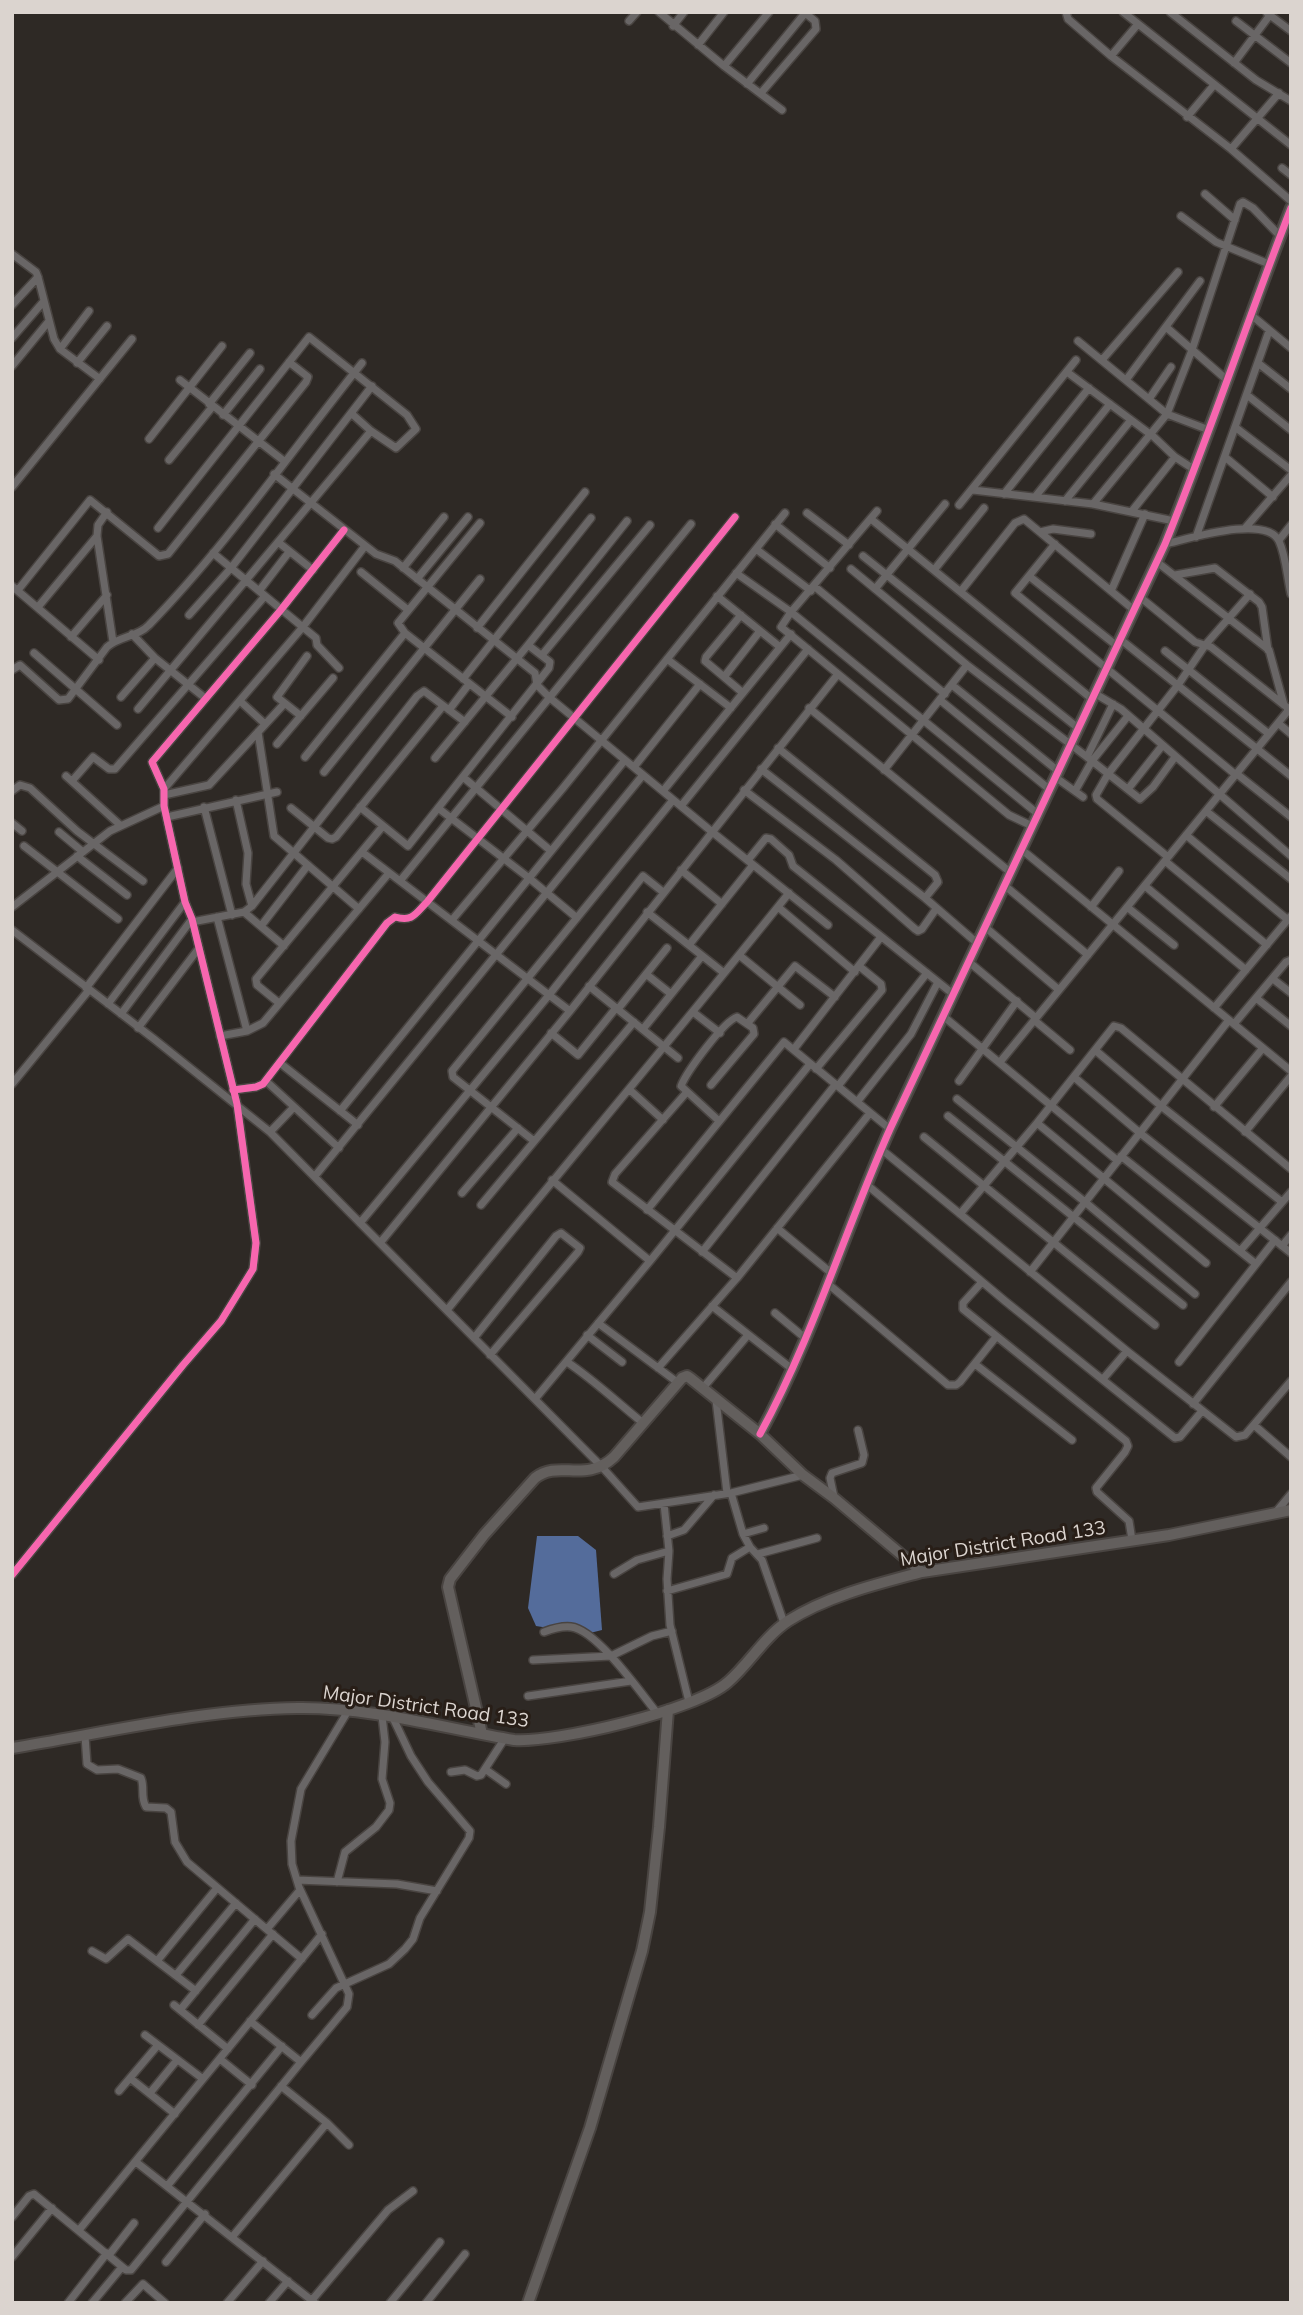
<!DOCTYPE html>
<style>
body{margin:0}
#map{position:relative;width:1303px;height:2315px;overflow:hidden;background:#2e2925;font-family:Mulish,sans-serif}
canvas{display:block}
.frame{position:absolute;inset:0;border:14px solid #dbd4cf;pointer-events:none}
</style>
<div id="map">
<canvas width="1303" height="2315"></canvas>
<div class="frame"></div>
</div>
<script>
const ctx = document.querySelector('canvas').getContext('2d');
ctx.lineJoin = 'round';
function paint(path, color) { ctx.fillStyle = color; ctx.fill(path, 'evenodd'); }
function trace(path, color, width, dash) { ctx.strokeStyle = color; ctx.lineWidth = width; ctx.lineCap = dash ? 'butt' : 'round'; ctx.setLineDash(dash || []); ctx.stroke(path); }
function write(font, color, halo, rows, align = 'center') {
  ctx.font = font + ' Mulish,sans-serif'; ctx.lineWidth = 6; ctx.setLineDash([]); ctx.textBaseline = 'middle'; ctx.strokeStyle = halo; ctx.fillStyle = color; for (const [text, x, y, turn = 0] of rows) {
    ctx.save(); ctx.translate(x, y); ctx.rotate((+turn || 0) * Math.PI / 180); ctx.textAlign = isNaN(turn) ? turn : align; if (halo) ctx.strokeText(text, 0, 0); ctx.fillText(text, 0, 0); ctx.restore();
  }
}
const water = new Path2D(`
 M537 1536H578L596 1550 602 1630 586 1634 536 1626 528 1608Z`);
const street = new Path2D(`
 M659 12 724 66 782 110
 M1066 12 1068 19 1111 56 1231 149 1291 201
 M1123 12 1291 145
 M1170 12 1256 80 1291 101
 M1267 13 1291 31
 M629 21 637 12
 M1236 21 1291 63
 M673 26 684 12
 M698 45 724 12
 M1111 56 1138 24
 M1234 63 1270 15
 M724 66 769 12
 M747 84 806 12
 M761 93 816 29 815 21 804 12
 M1187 117 1214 85
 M1231 149 1279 93
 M1282 168 1291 175
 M1205 194 1235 220
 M1181 216 1216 242 1269 264
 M12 254 36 272 38 277 54 339 60 349 100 379
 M12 305 38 277
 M1250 314 1291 348
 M1166 327 1227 380
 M12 338 44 301
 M1078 341 1167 414 1209 430
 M60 349 89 311
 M1102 360 1178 272
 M77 363 107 326
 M1258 363 1291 389
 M12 366 49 321
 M1067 372 1154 437 1175 457 1195 470
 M180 380 284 461
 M1126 380 1200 281
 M1247 395 1291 430
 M1149 399 1171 367
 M209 404 250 353
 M223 415 260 369
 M1235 427 1291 470
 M149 439 222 346
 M1225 457 1273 497
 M169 460 213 406
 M274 474 376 554 395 561 535 673 537 685 550 698 711 831 828 925
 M12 487 132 339
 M973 490 1093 504 1174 521
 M1004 494 1089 388
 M1035 497 1110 404
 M1065 501 1131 420
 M1093 504 1167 414 1192 350 1240 204 1243 202 1253 208 1280 236
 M959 505 1076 360
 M877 511 791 612 781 627 1009 815 1032 826
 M1132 511 1175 457
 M107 512 98 525 97 536 113 642
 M807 513 849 545
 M871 519 1092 699
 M480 523 398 623 405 633 512 717
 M775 524 830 568
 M1246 527 1291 475
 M158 528 309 337 407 415 416 429 396 448 371 431 351 413
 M1040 532 1053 529 1091 534
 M1196 537 1269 331
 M1279 540 1291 525
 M278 542 313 570
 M1055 544 1015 593 1236 775
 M1165 544C1188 539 1266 514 1279 541 1286 556 1287 577 1291 594
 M756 549 811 591
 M213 553 316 638 317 645 339 668
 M863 556 1078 728
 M1157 562 1269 650 1284 705
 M403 568 444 517
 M851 569 967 665 1087 757 1113 704
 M934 570 984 508
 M361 572 408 610
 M736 573 791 612 1038 814
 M1175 575 1215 568 1259 602 1262 607 1268 650
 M1029 576 1117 646
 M417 579 468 517
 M12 586 99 660
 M814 586 945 694
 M875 589 945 504
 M18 590 90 500 159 556 168 554 306 382 308 377 289 362
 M259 591 289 552
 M961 591 1015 523 1024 519 1134 610
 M1111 591 1145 514
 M717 596 780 647
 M38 607 97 536
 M189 615 231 568 372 386
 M741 615 706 657 705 661 743 693
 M477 628 585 492
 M132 634 155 658 205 698
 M71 637 107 595
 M1120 639 1291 776
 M1165 651 1269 734
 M34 653 117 725
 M542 655 650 525
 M667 659 731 708
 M12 670 20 665 59 700 68 699 107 647C119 636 138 637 149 625 227 545 292 450 362 363
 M724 677 760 631
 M463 679 591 518
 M952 685 1058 771
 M1094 693 1121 709 1291 856
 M121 697 155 658
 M940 700 1049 789
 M240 701 265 724
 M809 708 1010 872
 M138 709 371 431
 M449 710 469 684
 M301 716 277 697 307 656
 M1278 723 1291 734
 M258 732 274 836 359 909
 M277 744 333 678
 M778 748 935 875 938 882 925 898
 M305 757 405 633
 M1087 757 1140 799 1153 787 1175 757
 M435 758 528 645
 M634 767 700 684
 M761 769 925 898 977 943
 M884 770 967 665
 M324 772 480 579
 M1237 774 1291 817
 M66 776 120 825
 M463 777 551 851
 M1055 777 1083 797
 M72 781 93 757 109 769H115L265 596
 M164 789 302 628 365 546
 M1128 789 1162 746
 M744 790 836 860 915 929 918 931 922 929 936 909
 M12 791 20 785 30 788 77 831 143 881
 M663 791 791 634
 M1075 791 1092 761 1128 716
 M164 795 209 785 284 704
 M236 800 248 853 246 884 252 906
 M681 806 808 649
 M204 807 232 915
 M360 807 408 846 549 668 550 662 528 645 627 521
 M291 808 328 838 332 839 336 837 443 706
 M438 808 529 878 577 918
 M1206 811 1291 879
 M167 817 277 792
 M12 823 22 831
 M59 832 83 852
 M1186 835 1288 920
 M24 846 118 919
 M1021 849 1291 1071
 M362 852 570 1011
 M77 856 127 895
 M1168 857 1097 799 1096 795 1108 774 1178 685 1206 644 1250 594
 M748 860 766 838 771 839 789 855 793 866 953 994
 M1165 861 1267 945
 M681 870 722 904
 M400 881 691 524
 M1004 885 1088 955
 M1145 886 1246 970
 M12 907 110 831 164 806
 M778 907 855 972
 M1091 907 1119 871
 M1127 907 1174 945
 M244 912 284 946
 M647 912 724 973
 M217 917 247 1031
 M452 920 563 788 785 513
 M192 922 244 912 252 906 417 696 424 691 465 722
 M261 926 308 865
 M985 927 1059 990
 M12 930 154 1039 270 1132 602 1467 638 1507 731 1493 803 1475
 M689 945 753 865
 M739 955 800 1005
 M969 962 1036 1018
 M646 974 671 994
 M1273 979 1291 993
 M589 986 678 1058
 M86 988 178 868
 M1256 998 1291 1026
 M279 1003 257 985 256 979 383 826
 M108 1004 185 902
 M1214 1008 1290 917
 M618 1009 667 948
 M693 1012 720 1033
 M121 1014 192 919
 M943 1016 1118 1161
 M1034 1020 1070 1050
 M747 1024 795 966 835 997
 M1234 1024 1286 962 1291 960
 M138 1028 199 948
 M643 1029 702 956
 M551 1033 578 1055 616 1008
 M220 1036 247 1031 263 1023 389 873
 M794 1049 881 937
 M1095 1050 1161 1106 1282 1202
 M1000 1062 1287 712 1288 708 1284 705 1211 647 1195 642 1140 597
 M280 1063 358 1125
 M816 1069 882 990 881 984 859 966
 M1074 1077 1140 1133 1291 1253
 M266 1081 339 1148
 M959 1081 1017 1001
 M12 1084 89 990
 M711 1085 754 1034 753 1028 737 1017C724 1021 687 1071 681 1086L719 1121
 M838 1086 927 973
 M233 1090 256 1087 263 1084 387 923 395 917C413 922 415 914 427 902L735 517
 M630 1090 663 1120
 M686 1093 615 1174 612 1182 737 1278
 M957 1099 1085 1202 1195 1294
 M857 1102 911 1034 938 982
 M1214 1107 1263 1048
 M340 1111 625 760
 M948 1116 1183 1305
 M1037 1123 1206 1263
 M270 1132 294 1107
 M1245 1132 1291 1076
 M924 1137 1155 1325
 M534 1141 453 1077 452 1071 673 800
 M881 1149 1127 1351 1236 1437 1245 1435 1291 1381
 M1121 1156 1256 1264
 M315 1176 643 775
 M552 1180 650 1261
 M866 1184 1005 1301 1175 1438 1180 1437 1202 1411
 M462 1193 518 1128
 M481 1205 634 1022
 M647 1210 784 1042 890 1129
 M960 1214 1037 1123 1114 1026 1121 1028 1291 1169
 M360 1223 549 995 643 876 663 892
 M777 1228 830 1272
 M380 1243 570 1011 838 674
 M1282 1246 1291 1235
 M1240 1251 1291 1192
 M702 1252 835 1085
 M1030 1272 1229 1020
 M982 1282 963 1303V1309L1126 1441 1128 1446 1125 1452 1096 1488 1097 1492 1129 1521 1132 1540
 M827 1283 948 1385H956L960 1382 996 1337
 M712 1306 792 1369
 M447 1310C560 1171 677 1033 789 893
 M775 1313 805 1338
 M598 1323 677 1382
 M587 1335 622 1362
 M474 1338 556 1236 561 1233 580 1248 578 1252 490 1355
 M567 1362C594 1380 618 1403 643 1423
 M1179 1362 1275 1240
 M975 1364 1072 1440
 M658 1368 737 1278 870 1113
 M1103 1379 1127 1351
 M702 1389 748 1335
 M535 1399 650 1261 810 1064
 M716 1400 727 1493
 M1193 1404 1291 1282
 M1254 1425 1291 1457
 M731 1493 743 1534 750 1547 762 1560 784 1623
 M834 1497 830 1478 832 1473 862 1463 864 1455 858 1430
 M1276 1512 1291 1494
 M743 1534 764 1528
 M667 1536 684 1530 714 1495
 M669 1551 667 1579 670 1625 689 1702
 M758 1554 817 1538
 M614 1574 637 1560 669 1551 664 1504
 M12 1575 183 1365 221 1321 253 1269 256 1243 237 1104 192 919 185 902 164 806V789L152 762 280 611 344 530
 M667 1591 727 1574 732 1558 750 1547
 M544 1632C552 1629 562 1626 571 1627 597 1630 640 1692 657 1713
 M533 1660 611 1656 652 1636 672 1631
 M528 1696 631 1681
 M85 1736 87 1764 97 1770 118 1769 141 1778C145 1788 140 1797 146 1807L166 1808 171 1812 175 1842 187 1862 302 1959
 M485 1769 506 1784
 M451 1772 465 1770 477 1776 481 1775 505 1738
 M297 1880 397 1884 437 1891
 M337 1882 345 1852 376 1827 389 1810 390 1803 382 1779 385 1742 382 1716
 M267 1929 300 1890
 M92 1951 106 1959 128 1939 196 1991
 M157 1961 217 1888
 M176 1975 236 1903
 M174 2005 228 2049
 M180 2010 255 1919
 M312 2015 336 1988 389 1964 405 1949 413 1939 420 1918 469 1838 470 1831 428 1782 411 1756 393 1718
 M198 2025 273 1934
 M145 2035 203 2079
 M220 2059 252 2085
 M301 2062 347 2007 349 1994 299 1887 292 1864 291 1841 301 1789 348 1711
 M130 2078 175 2114
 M281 2086 327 2123 349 2145
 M119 2091 158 2045
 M150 2093 177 2060
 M136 2162 315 2303
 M168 2185 282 2046
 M12 2217 29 2196 34 2194 126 2270H131L301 2062 250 2021
 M79 2230 322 1934
 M233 2236 327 2123
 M109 2255 134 2223
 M12 2257 52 2208
 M166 2262 205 2214
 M312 2300 388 2210 413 2191
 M68 2303 107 2253
 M92 2303 122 2267
 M125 2303 143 2284 165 2303
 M227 2303 263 2261
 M269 2303 288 2281
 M390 2303 440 2242
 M426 2303 465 2254`);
const secondary = new Path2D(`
 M760 1434C813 1337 845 1230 890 1129L1165 544C1210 433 1248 319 1291 208
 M482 1734 448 1587 450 1579 484 1535 535 1478C559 1459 585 1484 614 1457L682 1378 687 1376 690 1378 760 1434 803 1475 834 1498 922 1572
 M12 1748C104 1733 205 1709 298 1708 370 1707 443 1728 514 1740 556 1743 697 1710 728 1682 749 1664 764 1637 788 1621 827 1596 877 1584 922 1572L1169 1535 1291 1510
 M528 2303 590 2128 642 1951 650 1912 659 1827 668 1710`);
const cycleway = new Path2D(`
 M233 1090 256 1087 263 1084 387 923 395 917C413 922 415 914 427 902L735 517
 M760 1434C813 1337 845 1230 890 1129L1165 544C1210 433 1248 319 1291 208
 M12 1575 183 1365 221 1321 253 1269 256 1243 237 1104 192 919 185 902 164 806V789L152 762 280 611 344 530`);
const streetNames = [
 ["Major District Road 133",1003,1544,-9],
 ["Major District Road 133",426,1707,8]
];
paint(water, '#546c9b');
trace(street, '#494441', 10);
trace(secondary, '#494441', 14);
trace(street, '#696666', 7);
trace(secondary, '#635f5d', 10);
trace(cycleway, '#f766af', 7);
write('19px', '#dbd4cf', '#281e17', streetNames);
</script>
